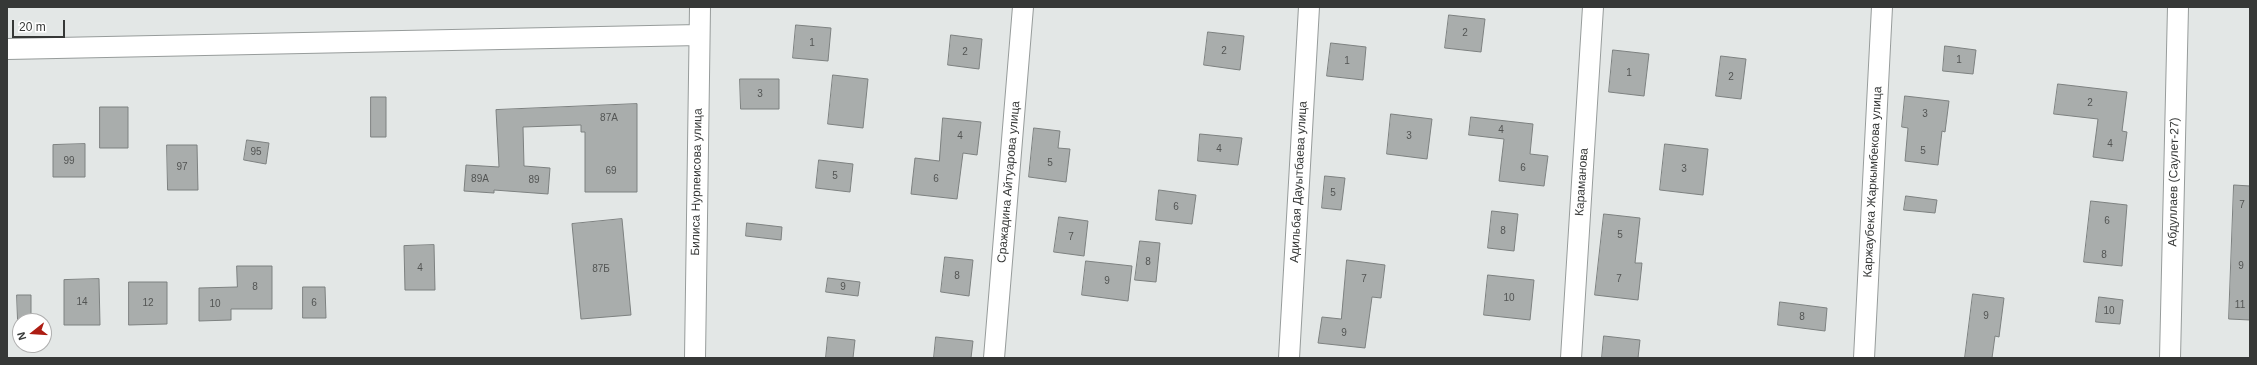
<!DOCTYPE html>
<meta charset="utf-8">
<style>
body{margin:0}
#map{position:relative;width:2257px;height:365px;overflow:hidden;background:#e3e7e6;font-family:Arial,sans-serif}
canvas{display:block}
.frame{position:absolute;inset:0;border:8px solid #363837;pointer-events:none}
.north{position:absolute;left:12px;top:313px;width:40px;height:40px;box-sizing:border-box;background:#fff;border:1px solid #afafaf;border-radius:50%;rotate:253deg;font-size:11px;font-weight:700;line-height:16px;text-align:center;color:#363837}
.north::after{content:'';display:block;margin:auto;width:14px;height:18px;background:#ad1d13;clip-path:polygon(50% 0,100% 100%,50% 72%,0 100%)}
.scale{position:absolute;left:12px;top:20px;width:53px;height:18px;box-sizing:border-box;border:2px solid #363837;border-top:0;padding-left:5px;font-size:12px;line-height:14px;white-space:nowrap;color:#363837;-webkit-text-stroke:3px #fff;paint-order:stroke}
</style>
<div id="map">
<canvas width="2257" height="365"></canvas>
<div class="frame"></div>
<div class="north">N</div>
<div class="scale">20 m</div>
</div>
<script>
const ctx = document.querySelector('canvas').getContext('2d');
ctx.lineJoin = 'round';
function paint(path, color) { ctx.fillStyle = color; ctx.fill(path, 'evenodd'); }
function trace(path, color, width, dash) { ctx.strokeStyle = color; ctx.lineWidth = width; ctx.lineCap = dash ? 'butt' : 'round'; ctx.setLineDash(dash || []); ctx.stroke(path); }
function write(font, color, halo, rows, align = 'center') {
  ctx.font = font + ' Arial,sans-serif'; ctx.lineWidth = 3; ctx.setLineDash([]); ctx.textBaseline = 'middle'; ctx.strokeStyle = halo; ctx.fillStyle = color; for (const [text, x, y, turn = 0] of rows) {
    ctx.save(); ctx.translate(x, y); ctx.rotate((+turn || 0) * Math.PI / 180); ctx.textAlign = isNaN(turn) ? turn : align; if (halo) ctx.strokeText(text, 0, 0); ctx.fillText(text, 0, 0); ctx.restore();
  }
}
const building = new Path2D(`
 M1449 15 1485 19 1481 52 1445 48Z
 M796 25 831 28 828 61 793 58Z
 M1208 32 1244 36 1240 70 1204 65Z
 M951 35 982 39 979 69 948 65Z
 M1331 43 1366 47 1363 80 1327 76Z
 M1945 46 1976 50 1973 74 1943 71Z
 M1613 50 1649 54 1644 96 1609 92Z
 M1721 56 1746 59 1741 99 1716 96Z
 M833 75 868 79 863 128 828 124Z
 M740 79H779V109H741Z
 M2058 84 2127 92 2122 131 2127 132 2123 161 2093 157 2098 119 2054 114Z
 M1905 96 1949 101 1945 132 1942 131 1938 165 1905 161 1908 128 1902 127Z
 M371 97H386V137H371Z
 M637 104V192H585V132H581V125L523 127 524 166 550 168 548 194 494 190V193L464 191 466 165 499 167 496 110Z
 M100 107H128V148H100Z
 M1391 114 1432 119 1427 159 1387 154Z
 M1471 117 1533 124 1530 154 1548 156 1544 186 1499 181 1504 139 1469 135Z
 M943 118 981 122 977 155 963 153 957 199 911 194 915 158 939 161Z
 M1034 128 1060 131 1058 148 1070 149 1066 182 1029 177Z
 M1200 134 1242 138 1238 165 1198 161Z
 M247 140 269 143 266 164 244 160Z
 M85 144V177H53V145Z
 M1665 144 1708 149 1703 195 1660 190Z
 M167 145H197L198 190H168Z
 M819 160 853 164 850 192 816 188Z
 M1325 176 1345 178 1341 210 1322 208Z
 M2234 185 2250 186V320L2229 319Z
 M1159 190 1196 195 1192 224 1156 220Z
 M1906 196 1937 200 1935 213 1904 210Z
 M2091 201 2127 205 2122 266 2084 262Z
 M1492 211 1518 214 1514 251 1488 248Z
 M1604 214 1640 218 1635 263H1642L1638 300 1595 295Z
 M1059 217 1088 221 1084 256 1054 252Z
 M622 219 631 315 581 319 572 224Z
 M747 223 782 227 781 240 746 236Z
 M1140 241 1160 243 1156 282 1135 280Z
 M434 245 435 290H405L404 246Z
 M945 257 973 260 969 296 941 292Z
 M1347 260 1385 265 1381 298 1372 297 1365 348 1318 343 1322 317 1341 319Z
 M1086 261 1132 266 1128 301 1082 295Z
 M237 266H272V309H231V320L199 321V288L237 287Z
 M1488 275 1534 280 1530 320 1484 315Z
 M828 278 860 282 858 296 826 292Z
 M99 279 100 325H64V280Z
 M129 282H167V324L129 325Z
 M303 287H325L326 318H303Z
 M1973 294 2004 298 1999 337 1995 336 1992 358H1965Z
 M17 295H31V321H18Z
 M2099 297 2123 300 2120 324 2096 322Z
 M1780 302 1827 308 1825 331 1778 325Z
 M1604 336 1640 340 1638 358H1602Z
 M828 337 855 340 853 358H826Z
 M936 337 973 341 971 358H934Z`);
const minor = new Path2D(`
 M7 49 699 35
 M695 358 700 7
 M994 358 1023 7
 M1289 358 1309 7
 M1571 358 1593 7
 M1864 358 1882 7
 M2170 358 2178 7`);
const numberNames = [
 ["2",1465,33],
 ["1",812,43],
 ["2",1224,51],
 ["2",965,52],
 ["1",1959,60],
 ["1",1347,61],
 ["1",1629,73],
 ["2",1731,77],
 ["3",760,94],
 ["2",2090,103],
 ["3",1925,114],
 ["87А",609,118],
 ["4",1501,130],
 ["4",960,136],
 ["3",1409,136],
 ["4",2110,144],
 ["4",1219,149],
 ["5",1923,151],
 ["95",256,152],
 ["99",69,161],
 ["5",1050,163],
 ["97",182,167],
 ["6",1523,168],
 ["3",1684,169],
 ["69",611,171],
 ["5",835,176],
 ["89А",480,179],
 ["6",936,179],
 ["89",534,180],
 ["5",1333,193],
 ["7",2242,205],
 ["6",1176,207],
 ["6",2107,221],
 ["8",1503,231],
 ["5",1620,235],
 ["7",1071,237],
 ["8",2104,255],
 ["8",1148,262],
 ["9",2241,266],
 ["4",420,268],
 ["87Б",601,269],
 ["8",957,276],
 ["7",1364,279],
 ["7",1619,279],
 ["9",1107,281],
 ["8",255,287],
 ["9",843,287],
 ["10",1509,298],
 ["14",82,302],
 ["12",148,303],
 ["6",314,303],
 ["10",215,304],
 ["11",2240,305],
 ["10",2109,311],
 ["9",1986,316],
 ["8",1802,317],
 ["9",1344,333]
];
const streetNames = [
 ["Билиса Нурпеисова улица",697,182,-89],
 ["Сражадина Айтуарова улица",1009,182,-85],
 ["Адильбая Дауытбаева улица",1299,182,-87],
 ["Караманова",1582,182,-86],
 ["Каржаубека Жаркымбекова улица",1873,182,-87],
 ["Абдуллаев (Саулет-27)",2174,182,-89]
];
paint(building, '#a9adac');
trace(building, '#7d8180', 1);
trace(minor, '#979c9b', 22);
trace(minor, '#fff', 20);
write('10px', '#535554', null, numberNames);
write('12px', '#363837', '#fff', streetNames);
</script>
